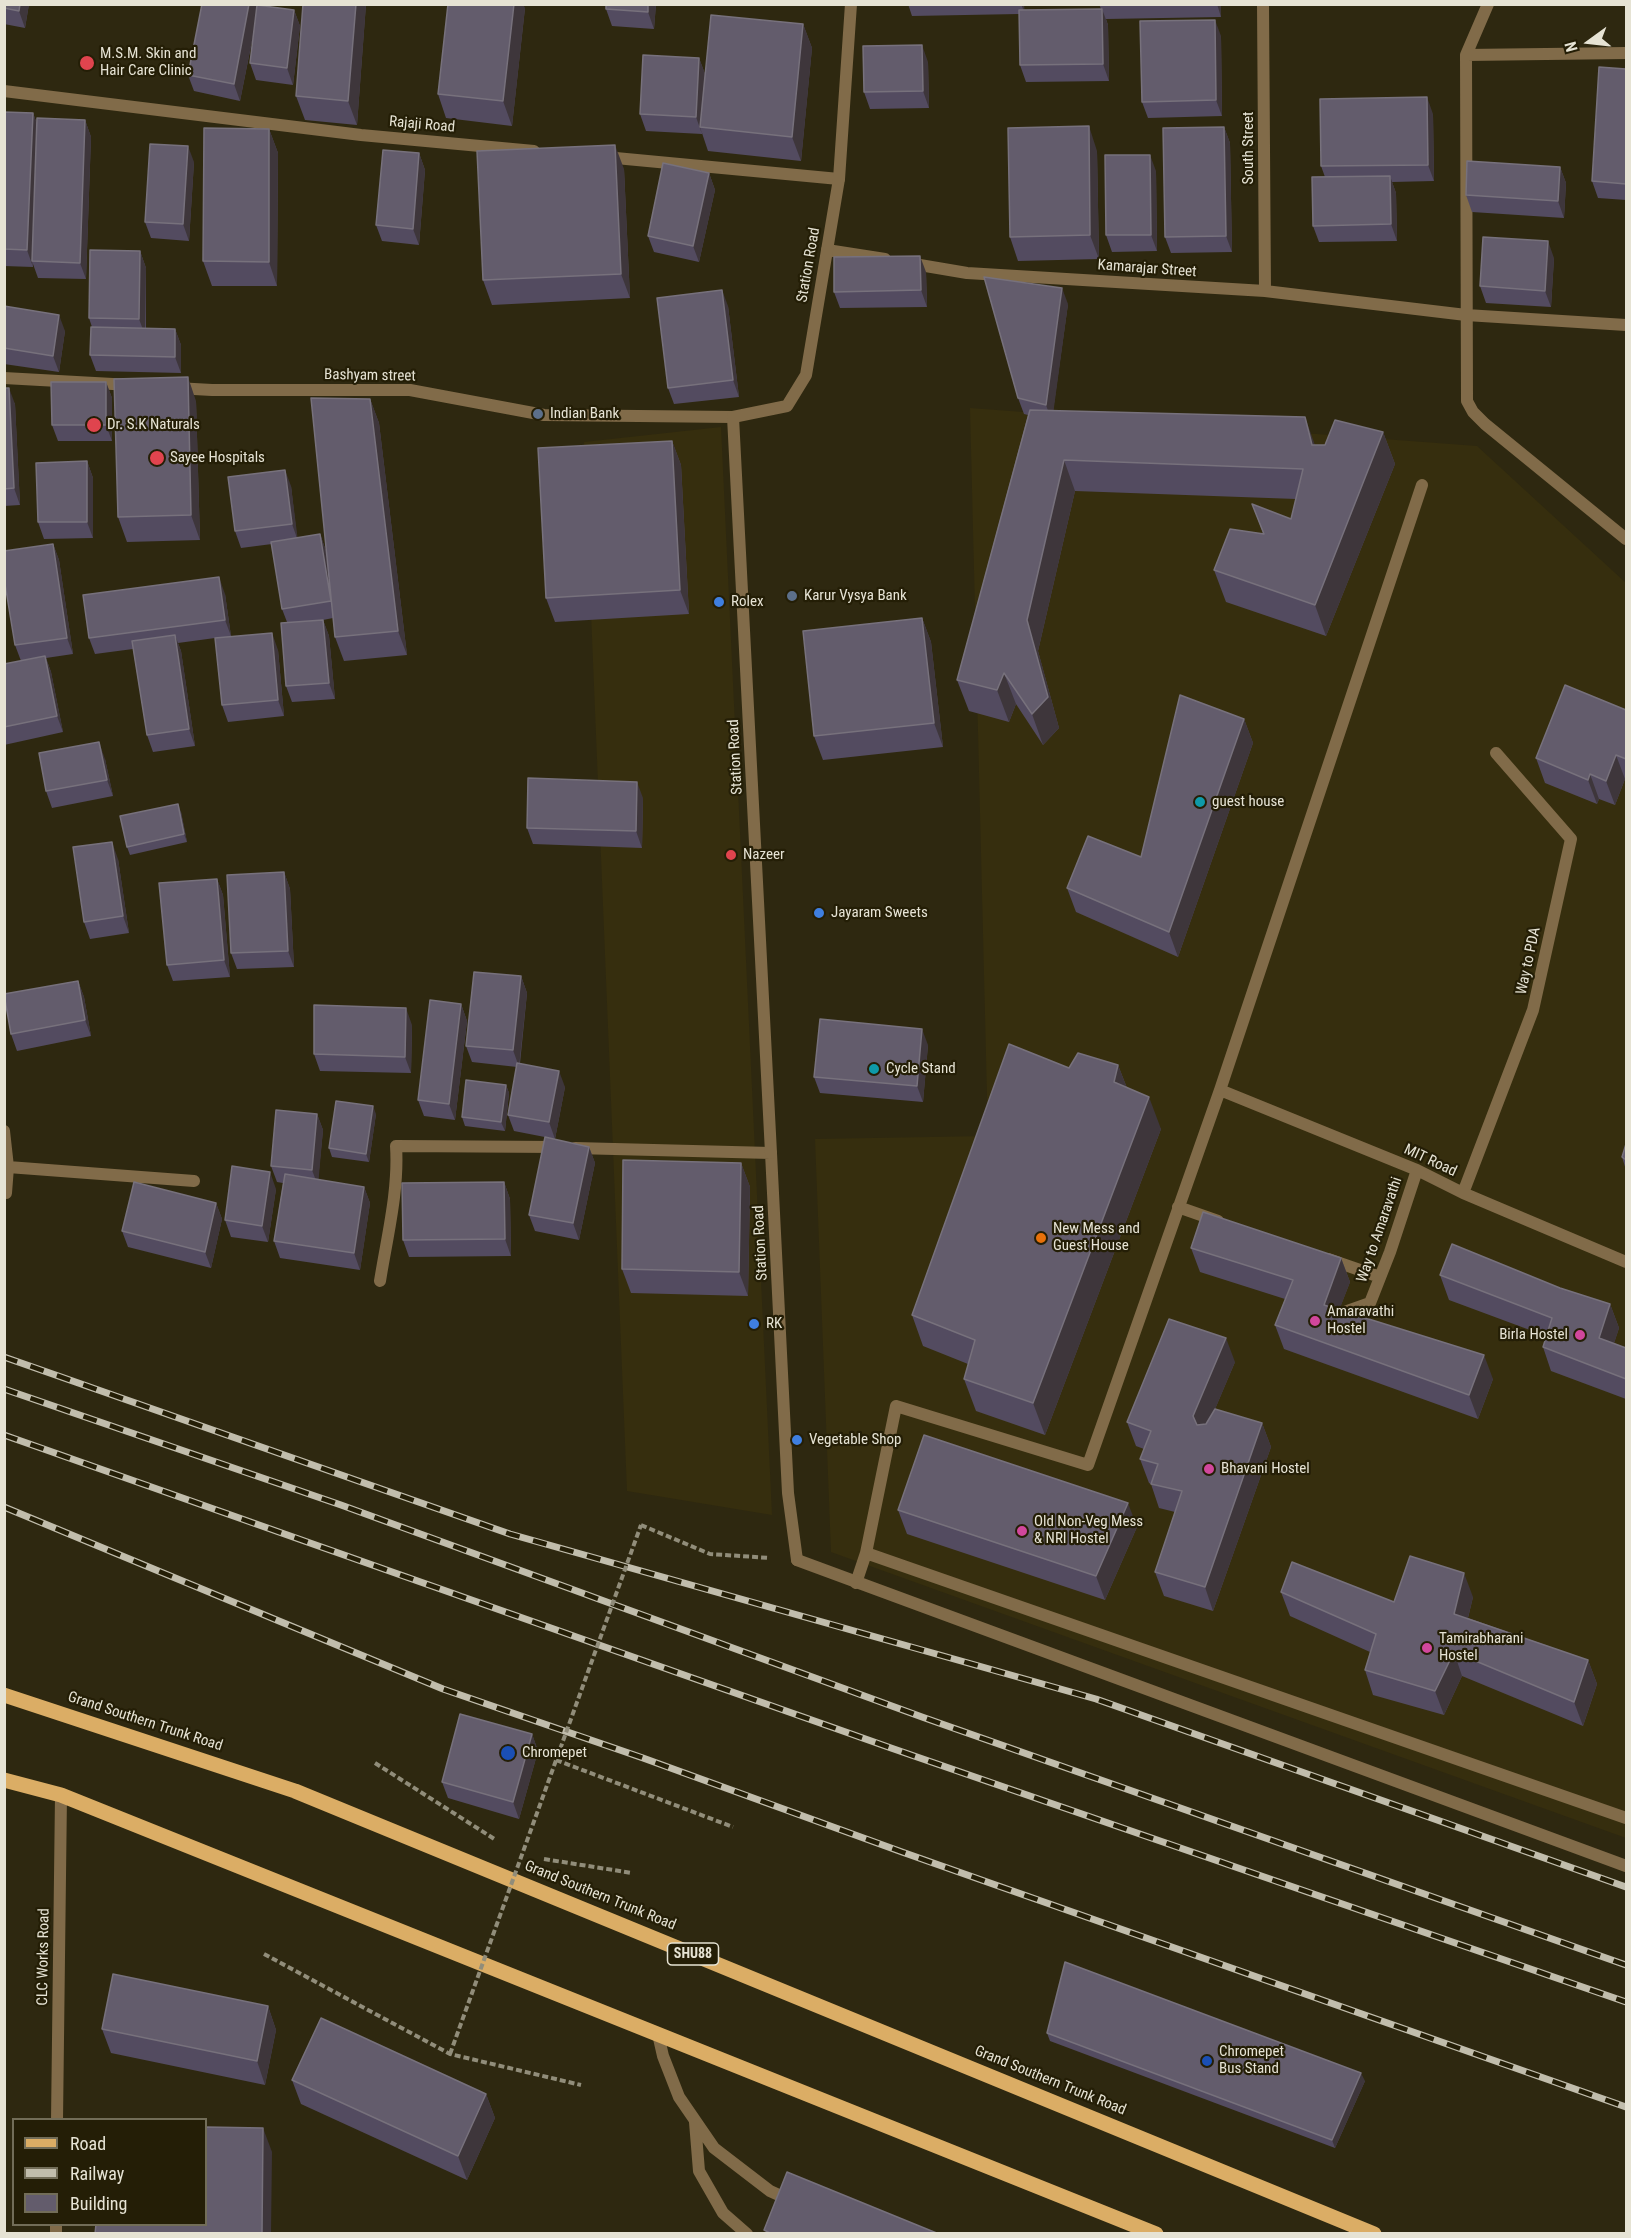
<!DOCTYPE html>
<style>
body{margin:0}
#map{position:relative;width:1631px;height:2238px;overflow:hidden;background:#2e2810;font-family:"Roboto Condensed",sans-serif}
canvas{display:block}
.frame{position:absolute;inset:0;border:6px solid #e6e3d4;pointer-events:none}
.legend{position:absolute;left:12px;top:2118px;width:195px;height:108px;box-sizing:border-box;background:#241e06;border:2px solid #726d58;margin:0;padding:8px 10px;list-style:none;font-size:18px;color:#e6e3d4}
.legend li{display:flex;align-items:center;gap:12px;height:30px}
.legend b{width:30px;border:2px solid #726d58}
.north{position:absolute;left:1559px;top:12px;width:60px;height:60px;-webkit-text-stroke:4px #241e06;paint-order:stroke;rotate:255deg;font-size:16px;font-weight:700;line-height:24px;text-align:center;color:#e6e3d4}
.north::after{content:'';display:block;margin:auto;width:21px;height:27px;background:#e6e3d4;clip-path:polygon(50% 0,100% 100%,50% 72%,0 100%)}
</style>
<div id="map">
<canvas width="1631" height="2238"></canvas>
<div class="frame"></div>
<ul class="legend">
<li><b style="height:8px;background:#dbad65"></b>Road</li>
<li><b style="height:8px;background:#c1bdac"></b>Railway</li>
<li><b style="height:16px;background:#635c6c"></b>Building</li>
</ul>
<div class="north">N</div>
</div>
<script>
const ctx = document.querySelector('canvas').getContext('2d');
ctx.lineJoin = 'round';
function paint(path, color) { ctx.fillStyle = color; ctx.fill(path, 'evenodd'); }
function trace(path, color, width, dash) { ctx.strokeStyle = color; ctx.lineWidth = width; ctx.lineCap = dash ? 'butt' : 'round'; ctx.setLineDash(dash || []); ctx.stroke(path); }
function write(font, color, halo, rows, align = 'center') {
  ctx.font = font + ' "Roboto Condensed",sans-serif'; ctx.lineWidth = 4.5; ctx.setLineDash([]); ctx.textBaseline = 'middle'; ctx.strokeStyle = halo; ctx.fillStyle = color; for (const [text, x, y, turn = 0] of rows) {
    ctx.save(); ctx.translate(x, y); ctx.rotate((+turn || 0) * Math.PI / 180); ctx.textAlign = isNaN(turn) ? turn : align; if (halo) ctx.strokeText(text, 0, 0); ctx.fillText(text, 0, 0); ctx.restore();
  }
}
const built = new Path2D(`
 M970 408 1477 446 1626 583V1838L831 1552 815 1139 988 1136Z
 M721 427 772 1515 627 1491 584 442Z`);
const path = new Path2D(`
 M641 1525 710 1554 770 1558
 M556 1760 733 1827
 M375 1763 496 1840
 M544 1859 632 1873
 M264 1954 450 2054 581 2085`);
const service = new Path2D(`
 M1220 1090 1417 1170 1463 1193 1626 1262
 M1463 1193 1533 1010 1571 839 1496 753
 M1178 1207 1218 1221
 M1328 1259 1380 1277
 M1339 1314 1370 1303 1390 1252 1417 1170
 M866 1553 896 1406 1088 1465 1220 1090 1422 485
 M856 1583 866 1553 1626 1818
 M658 2034 663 2056 679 2097 714 2148 770 2191 792 2201
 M695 2122 699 2171 723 2213 747 2234`);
const minor = new Path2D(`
 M1263 4 1265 291
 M1488 4 1466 55 1467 401 1473 412 1485 424 1626 539
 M1466 55 1626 53
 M4 91 361 135 534 151
 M605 157 839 179
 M827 250 885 259
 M908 263 967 273 1265 291 1466 315 1626 325
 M4 378 131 385
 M176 388 212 390H410L544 415 733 417
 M4 1131 8 1167 6 1193H4
 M575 1148 771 1153 788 1493 797 1560
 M8 1167 194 1181
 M380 1281C387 1237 399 1190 396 1146L558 1147`);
const tertiary = new Path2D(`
 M771 1153 733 417 787 406 806 375 839 179 851 4
 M797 1560 1626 1866
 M57 2120 61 1795
 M56 2234V2224`);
const primary = new Path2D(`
 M4 1695 295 1791 1374 2234
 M4 1780 61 1795 1156 2234`);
const rail = new Path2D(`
 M4 1357 510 1534 1096 1699 1626 1887
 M4 1389 341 1505 922 1717 1626 1965
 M4 1435 891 1748 1626 2002
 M4 1507 443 1689 643 1758 902 1852 1626 2107`);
const pathBridge = new Path2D(`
 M450 2054 641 1525`);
const wall = new Path2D(`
 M4 4H29L25 28 4 24Z
 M303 4H366L357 125 305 120 296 96Z
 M606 4H656L654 29 612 26 606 9Z
 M908 4H1024V10L1101 9 1099 4H1221V17L1106 19 1108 25 1109 81 1026 82 1020 65 1019 14 912 16Z
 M257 8 294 10 300 26 293 85 256 80 250 63 255 26 240 101 194 91 188 75Z
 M525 8 512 126 446 118 438 94Z
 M803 24 812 48 801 161 708 151 702 133V134L646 131 640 114 699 58 705 74Z
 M1221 36 1222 116 1148 118 1142 102Z
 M928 62 929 108 870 109 864 92Z
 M1626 69V200L1598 198 1592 181Z
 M4 112 33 113 37 124 85 120 91 137 86 279 38 278 33 264V267L4 266Z
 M1433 114 1434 181 1392 182 1396 193 1397 241 1319 242 1313 226 1325 177 1321 166Z
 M1224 127 1230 143 1232 252 1171 253 1165 237Z
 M269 129 278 153 277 286H212L203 261Z
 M1097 151 1099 259 1018 261 1010 237Z
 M419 153 425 170 419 245 382 241 376 225Z
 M194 162 189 241 151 238 145 222Z
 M1560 167 1566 183 1564 218 1472 212 1466 195Z
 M624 169 630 298 492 305 483 280Z
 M1156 171 1157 251 1112 252 1106 235Z
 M709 173 715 190 699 262 654 252 648 236Z
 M140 251 146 268V328L175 329 181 345V373L96 371 90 355 92 327 89 318Z
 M1554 258 1551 307 1486 303 1480 286Z
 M926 272 927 307 840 308 834 292Z
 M1068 304 1053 411 1315 445H1325L1383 432 1395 464 1326 636 1226 602 1214 570 1263 533 1252 504 1291 519 1296 499 1075 491 1038 651 1059 728 1043 745 1016 704 1009 722 969 711 957 680 1028 415 1024 414 1018 398Z
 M4 306 65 331 59 372 4 364Z
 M728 306 739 397 674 404 668 388Z
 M106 382 112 398V441H58L52 425Z
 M4 388 15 404 20 505 4 506Z
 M370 399 379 423 407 655 344 661 335 637 333 618 323 620 329 636 335 699 292 702 286 686 287 622 282 609 272 544 241 548 235 531 291 486 297 538 320 534 326 551Z
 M196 401 200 540 127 542 118 517Z
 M672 441 681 465 689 614 555 622 546 598Z
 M87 461 93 478V538L44 539 38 522Z
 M53 544 59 560 73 654 46 658 51 672 63 732 4 745V664L21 661 15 645Z
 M225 594 231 636 278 650 284 716 228 722 222 705 215 638 178 643 181 651 195 746 153 752 147 735 133 649 95 654 89 638Z
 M922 618 931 642 943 747 823 760 814 736Z
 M1626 710V779H1625L1615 805 1599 799 1597 804 1545 783 1536 758Z
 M1244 719 1253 743 1178 957 1076 912 1067 888 1141 857Z
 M105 759 113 796 52 808 46 791Z
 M643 798 642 848 533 844 527 828Z
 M181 812 187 842 130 855 127 847Z
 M118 859 129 933 90 939 84 922Z
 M284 872 290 889 294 967 237 969 231 953Z
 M217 879 223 895 230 977 173 981 167 965Z
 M521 976 527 993 520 1063 565 1087 555 1139 514 1131 508 1115 517 1067 472 1062 466 1046Z
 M78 981 84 997 91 1036 17 1051 11 1034Z
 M461 1004 467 1021 455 1120 424 1116 418 1100Z
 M412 1025 411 1073 320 1071 314 1054Z
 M928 1045 923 1102 820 1093 814 1077Z
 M1118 1065 1127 1088 1161 1129 1045 1435 976 1411 964 1379 968 1364 923 1346 912 1315 1069 1068Z
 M506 1085 509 1093 505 1131 465 1126 462 1117Z
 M317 1114 323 1130 318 1180 364 1187 370 1203 360 1270 280 1258 274 1241 283 1183 277 1182 271 1166Z
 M376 1114 369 1162 332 1157 329 1148Z
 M1626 1144V1170L1622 1157Z
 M589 1147 595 1163 579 1240 535 1231 529 1215Z
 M741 1163 750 1187 748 1296 631 1293 622 1269Z
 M504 1182 510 1199 511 1256 409 1257 403 1240Z
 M276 1189 268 1242 231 1237 225 1220Z
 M216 1203 222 1219 211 1268 128 1247 122 1231Z
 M1191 1248 1341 1258 1350 1282 1339 1310 1493 1379 1478 1419 1284 1349 1275 1325 1285 1299 1200 1272Z
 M1440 1275 1560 1288 1610 1304 1619 1328 1614 1343 1626 1348V1399L1551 1371 1543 1347 1546 1336 1449 1300Z
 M1235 1362 1215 1409 1262 1423 1271 1447 1213 1611 1164 1596 1155 1572 1175 1512 1159 1508 1151 1484 1149 1483 1140 1459 1144 1449 1136 1446 1127 1422Z
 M898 1510 1137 1527 1105 1600 907 1534Z
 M1281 1592 1394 1602 1473 1597 1468 1618 1588 1660 1597 1684 1583 1726 1462 1676 1444 1715 1373 1695 1365 1670 1370 1652 1290 1616Z
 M532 1734 538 1751 519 1819 448 1798 442 1782Z
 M268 2006 276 2030 265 2085 111 2053 102 2029Z
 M1047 2033 1365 2081 1335 2148 1050 2041Z
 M292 2080 486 2094 495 2118 467 2180 301 2104Z`);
const shadedWall = new Path2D(`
 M20 4H29L25 28 19 11Z
 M249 4H256L258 10 240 101 234 84Z
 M356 4H366L357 125 348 101Z
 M514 4H523L525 8 512 126 503 101Z
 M648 4H656L654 29 648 12Z
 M1021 4H1024L1025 14Z
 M1217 4H1221V17Z
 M1102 9 1108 25 1109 81 1103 64Z
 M294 10 300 26 293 85 287 68Z
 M1215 20 1221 36 1222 116 1216 100Z
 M803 24 812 48 801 161 792 137Z
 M922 45 928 62 929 108 923 91Z
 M699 58 705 74 700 127 702 134 696 117Z
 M1427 97 1433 114 1434 181 1428 165Z
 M33 113 39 130 32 261 33 267 27 250Z
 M85 120 91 137 86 279 80 263Z
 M1089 126 1097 151 1099 259 1090 235Z
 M1224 127 1230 143 1232 252 1226 236Z
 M269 129 278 153 277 286 269 262Z
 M615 145 624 169 630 298 621 274Z
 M188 146 194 162 189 241 183 224Z
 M419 153 425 170 419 245 413 229Z
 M1150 155 1156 171 1157 251 1151 235Z
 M1560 167 1566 183 1564 218 1558 201Z
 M709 173 715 190 699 262 693 246Z
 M1390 176 1396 193 1397 241 1391 224Z
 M1548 241 1554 258 1551 307 1545 291Z
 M140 251 146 268 145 335 139 319Z
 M920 256 926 272 927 307 921 290Z
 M1062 288 1068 304 1052 422 1046 405Z
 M722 290 728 306 739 397 733 380Z
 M59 315 65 331 59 372 53 356Z
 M175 329 181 345V373L175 357Z
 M188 377 196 401 200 540 191 515Z
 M106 382 112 398V441L106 425Z
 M9 388 15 404 20 505 14 488Z
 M370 399 379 423 407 655 398 631Z
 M1305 417 1316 448 1312 445Z
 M1383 432 1395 464 1326 636 1315 605Z
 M672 441 681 465 689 614 680 590Z
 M1064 460 1075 491 1038 651 1059 728 1043 745 1032 714 1027 620Z
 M87 461 93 478V538L87 522Z
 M285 470 291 486 298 541 292 524Z
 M320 534 326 551 337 617 331 601Z
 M53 544 59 560 73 654 67 638Z
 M219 577 225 594 231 636 225 620Z
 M922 618 931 642 943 747 934 723Z
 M323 620 329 636 335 699 329 683Z
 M272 633 278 650 284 716 278 700Z
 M175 635 181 651 195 746 189 729Z
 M45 656 51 672 63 732 57 716Z
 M1004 673 1016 704 1009 722 997 690Z
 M1244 719 1253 743 1178 957 1169 932Z
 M99 742 105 759 113 796 107 780Z
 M1616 755 1625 779 1615 805 1606 781Z
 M1590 774 1599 799 1597 804 1588 780Z
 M637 782 643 798 642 848 636 831Z
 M178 804 181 812 187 842 184 834Z
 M112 842 118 859 129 933 123 916Z
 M284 872 290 889 294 967 288 951Z
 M217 879 223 895 230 977 224 960Z
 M521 976 527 993 519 1067 513 1050Z
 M78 981 84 997 91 1036 85 1020Z
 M461 1004 467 1021 455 1120 449 1104Z
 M406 1008 412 1025 411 1073 405 1057Z
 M922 1029 928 1045 923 1102 917 1086Z
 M1118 1065 1130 1096 1114 1082Z
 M559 1071 565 1087 555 1139 549 1122Z
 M506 1085 509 1093 505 1131 501 1122Z
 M1149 1097 1161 1129 1045 1435 1033 1403Z
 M373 1106 376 1114 369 1162 366 1154Z
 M317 1114 323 1130 318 1186 312 1170Z
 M589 1147 595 1163 579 1240 573 1223Z
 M741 1163 750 1187 748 1296 739 1272Z
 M270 1172 276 1189 268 1242 262 1226Z
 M504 1182 510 1199 511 1256 505 1239Z
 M364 1187 370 1203 360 1270 354 1253Z
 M216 1203 222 1219 211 1268 205 1252Z
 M1341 1258 1350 1282 1332 1329 1324 1305Z
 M1610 1304 1619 1328 1608 1362 1599 1338Z
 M1226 1338 1235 1362 1202 1440 1193 1416Z
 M1484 1355 1493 1379 1478 1419 1469 1395Z
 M1262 1423 1271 1447 1213 1611 1205 1587Z
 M1128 1503 1137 1527 1105 1600 1096 1576Z
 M1464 1573 1473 1597 1463 1638 1454 1614Z
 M1454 1652 1462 1676 1444 1715 1435 1691Z
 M1588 1660 1597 1684 1583 1726 1574 1702Z
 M532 1734 538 1751 519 1819 513 1802Z
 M268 2006 276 2030 265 2085 257 2061Z
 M1361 2073 1365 2081 1335 2148 1332 2140Z
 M486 2094 495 2118 467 2180 458 2156Z
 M263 2128 272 2152 271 2234H262Z`);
const building = new Path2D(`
 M4 4H20L19 11 4 8Z
 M202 4H249L234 84 188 75Z
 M303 4H356L348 101 296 96Z
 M448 4H514L503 101 438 94Z
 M606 4H648V12L606 9Z
 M257 5 294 10 287 68 250 63Z
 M1102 9 1103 64 1020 65 1019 10Z
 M711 15 803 24 792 137 700 127Z
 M1215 20 1216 100 1142 102 1140 21Z
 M922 45 923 91 864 92 863 46Z
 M643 55 699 58 696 117 640 114Z
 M1599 67 1626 69V184L1592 181Z
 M1427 97 1428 165 1321 166 1320 99Z
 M4 112 33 113 27 250 4 249Z
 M37 118 85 120 80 263 32 261Z
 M1089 126 1090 235 1010 237 1008 128Z
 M1224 127 1226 236 1165 237 1163 128Z
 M204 128 269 129V262L203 261Z
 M150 144 188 146 183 224 145 222Z
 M615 145 621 274 483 280 477 151Z
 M383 150 419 153 413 229 376 225Z
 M1105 155H1150L1151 235H1106Z
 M1467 161 1560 167 1558 201 1466 195Z
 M663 163 709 173 693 246 648 236Z
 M1390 176 1391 224 1313 226 1312 177Z
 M1483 237 1548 241 1545 291 1480 286Z
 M90 250 140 251 139 319 89 318Z
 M920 256 921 290 834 292V257Z
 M984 277 1062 288 1046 405 1018 398Z
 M722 290 733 380 668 388 657 298Z
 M4 306 59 315 53 356 4 348Z
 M91 327 175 329V357L90 355Z
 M188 377 191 515 118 517 114 379Z
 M51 382H106V425H52Z
 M4 388H9L14 488 4 489Z
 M311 398 370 399 398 631 335 637Z
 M1030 410 1305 417 1312 445H1325L1335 420 1383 432 1315 605 1214 570 1230 529 1264 534 1252 504 1291 519 1303 469 1064 460 1027 620 1048 697 1032 714 1004 673 997 690 957 680Z
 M672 441 680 590 546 598 538 448Z
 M87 461V522H38L36 463Z
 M285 470 292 524 235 531 228 477Z
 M320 534 331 601 282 609 271 542Z
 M53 544 67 638 15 645 4 578V551Z
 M219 577 225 620 89 638 83 595Z
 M922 618 934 723 814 736 803 631Z
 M323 620 329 683 286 686 281 623Z
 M272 633 278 700 222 705 215 638Z
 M175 635 189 729 147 735 132 641Z
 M45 656 57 716 4 727V664Z
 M1565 685 1626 710V759L1616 755 1606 781 1590 774 1588 780 1536 758Z
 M1180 695 1244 719 1169 932 1067 888 1088 836 1141 857Z
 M99 742 107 780 46 791 39 753Z
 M528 778 637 782 636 831 527 828Z
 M178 804 184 834 127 847 120 816Z
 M112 842 123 916 84 922 73 847Z
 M284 872 288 951 231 953 227 875Z
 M217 879 224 960 167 965 159 883Z
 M474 972 521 976 513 1050 466 1046Z
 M78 981 85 1020 11 1034 4 994Z
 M430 1000 461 1004 449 1104 418 1100Z
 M314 1005 406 1008 405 1057 314 1054Z
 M820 1019 922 1029 917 1086 814 1077Z
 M1009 1044 1069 1068 1078 1053 1118 1065 1114 1082 1149 1097 1033 1403 964 1379 975 1340 912 1315Z
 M517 1063 559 1071 549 1122 508 1115Z
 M466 1080 506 1085 501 1122 462 1117Z
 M336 1101 373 1106 366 1154 329 1148Z
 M276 1110 317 1114 312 1170 271 1166Z
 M545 1137 589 1147 573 1223 529 1215Z
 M1626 1144V1160L1622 1157Z
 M623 1160 741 1163 739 1272 622 1269Z
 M232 1166 270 1172 262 1226 225 1220Z
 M285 1174 364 1187 354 1253 274 1241Z
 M134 1182 216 1203 205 1252 122 1231Z
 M504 1182 505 1239 403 1240 402 1183Z
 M1203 1212 1341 1258 1324 1305 1484 1355 1469 1395 1275 1325 1293 1280 1191 1248Z
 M1452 1244 1560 1288 1610 1304 1599 1338 1626 1348V1379L1543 1347 1552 1318 1440 1275Z
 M1169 1319 1226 1338 1193 1416 1197 1425 1206 1424 1215 1409 1262 1423 1205 1587 1155 1572 1182 1491 1151 1484 1158 1464 1140 1459 1151 1431 1127 1422Z
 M924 1435 1128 1503 1096 1576 898 1510Z
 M1410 1556 1464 1573 1454 1614 1588 1660 1574 1702 1454 1652 1435 1691 1365 1670 1376 1634 1281 1592 1292 1562 1394 1602Z
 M460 1714 532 1734 513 1802 442 1782Z
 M1065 1962 1361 2073 1332 2140 1047 2033Z
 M113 1974 268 2006 257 2061 102 2029Z
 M321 2018 486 2094 458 2156 292 2080Z
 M206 2127 263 2128 262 2234H95L96 2224H206Z
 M787 2172 939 2234H772L764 2230Z`);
const markers = [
 [87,63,8,"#e0444e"],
 [538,414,6,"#5c6f8a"],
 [94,425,8,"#e0444e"],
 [157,458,8,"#e0444e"],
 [792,596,6,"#5c6f8a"],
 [719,602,6,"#3f7fe0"],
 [1200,802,6,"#0f9aa8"],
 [731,855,6,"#e0444e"],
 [819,913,6,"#3f7fe0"],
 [874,1069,6,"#0f9aa8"],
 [1041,1238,6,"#e8710a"],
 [1315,1321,6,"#d1479c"],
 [754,1324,6,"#3f7fe0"],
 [1580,1335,6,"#d1479c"],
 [797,1440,6,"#3f7fe0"],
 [1209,1469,6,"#d1479c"],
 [1022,1531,6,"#d1479c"],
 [1427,1648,6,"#d1479c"],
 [508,1753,8,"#1a4fb4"],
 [1207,2061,6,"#1a4fb4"]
];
const shields = [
 [693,1954,51]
];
const shieldNames = [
 ["SHU88",693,1954]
];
const poiNames = [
 ["M.S.M. Skin and",100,54],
 ["Hair Care Clinic",100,71],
 ["Indian Bank",550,414],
 ["Dr. S.K Naturals",107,425],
 ["Sayee Hospitals",170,458],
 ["Karur Vysya Bank",804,596],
 ["Rolex",731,602],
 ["guest house",1212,802],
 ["Nazeer",743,855],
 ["Jayaram Sweets",831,913],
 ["Cycle Stand",886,1069],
 ["New Mess and",1053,1229],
 ["Guest House",1053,1246],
 ["Amaravathi",1327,1312],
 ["Hostel",1327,1329],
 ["RK",766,1324],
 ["Birla Hostel",1568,1335,"right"],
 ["Vegetable Shop",809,1440],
 ["Bhavani Hostel",1221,1469],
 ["Old Non-Veg Mess",1034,1522],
 ["& NRI Hostel",1034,1539],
 ["Tamirabharani",1439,1639],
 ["Hostel",1439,1656],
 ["Chromepet",522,1753],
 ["Chromepet",1219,2052],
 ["Bus Stand",1219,2069]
];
const streetNames = [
 ["Rajaji Road",422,125,5],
 ["South Street",1249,148,-90],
 ["Station Road",809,265,-80],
 ["Kamarajar Street",1147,269,4],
 ["Bashyam street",370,376,1],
 ["Station Road",736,757,-93],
 ["Way to PDA",1529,961,-78],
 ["MIT Road",1430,1161,25],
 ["Way to Amaravathi",1380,1230,-71],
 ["Station Road",761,1243,-93],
 ["Grand Southern Trunk Road",145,1722,18],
 ["Grand Southern Trunk Road",600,1896,22],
 ["CLC Works Road",44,1957,-89],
 ["Grand Southern Trunk Road",1050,2081,22]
];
paint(built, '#362e0e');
trace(path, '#918d7a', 4, [6, 3]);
trace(service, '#816b49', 12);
trace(minor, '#816b49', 12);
trace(tertiary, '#816b49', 12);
trace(primary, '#dbad65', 15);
trace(rail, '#c1bdac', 7);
trace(rail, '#241e06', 4.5, [14]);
trace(pathBridge, '#918d7a', 4, [6, 3]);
paint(wall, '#534b60');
paint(shadedWall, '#3e363b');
paint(building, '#635c6c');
trace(building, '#77717c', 1.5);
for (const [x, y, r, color] of markers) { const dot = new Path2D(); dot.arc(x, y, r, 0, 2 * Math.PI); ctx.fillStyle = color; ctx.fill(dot); trace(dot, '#241e06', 2); }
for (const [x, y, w] of shields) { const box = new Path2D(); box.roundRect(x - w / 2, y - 11, w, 22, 4.5); ctx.fillStyle = '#241e06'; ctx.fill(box); trace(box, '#e6e3d4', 1.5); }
write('bold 14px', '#e6e3d4', null, shieldNames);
write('15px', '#e6e3d4', '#241e06', poiNames, 'left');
write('15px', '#e6e3d4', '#241e06', streetNames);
</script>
